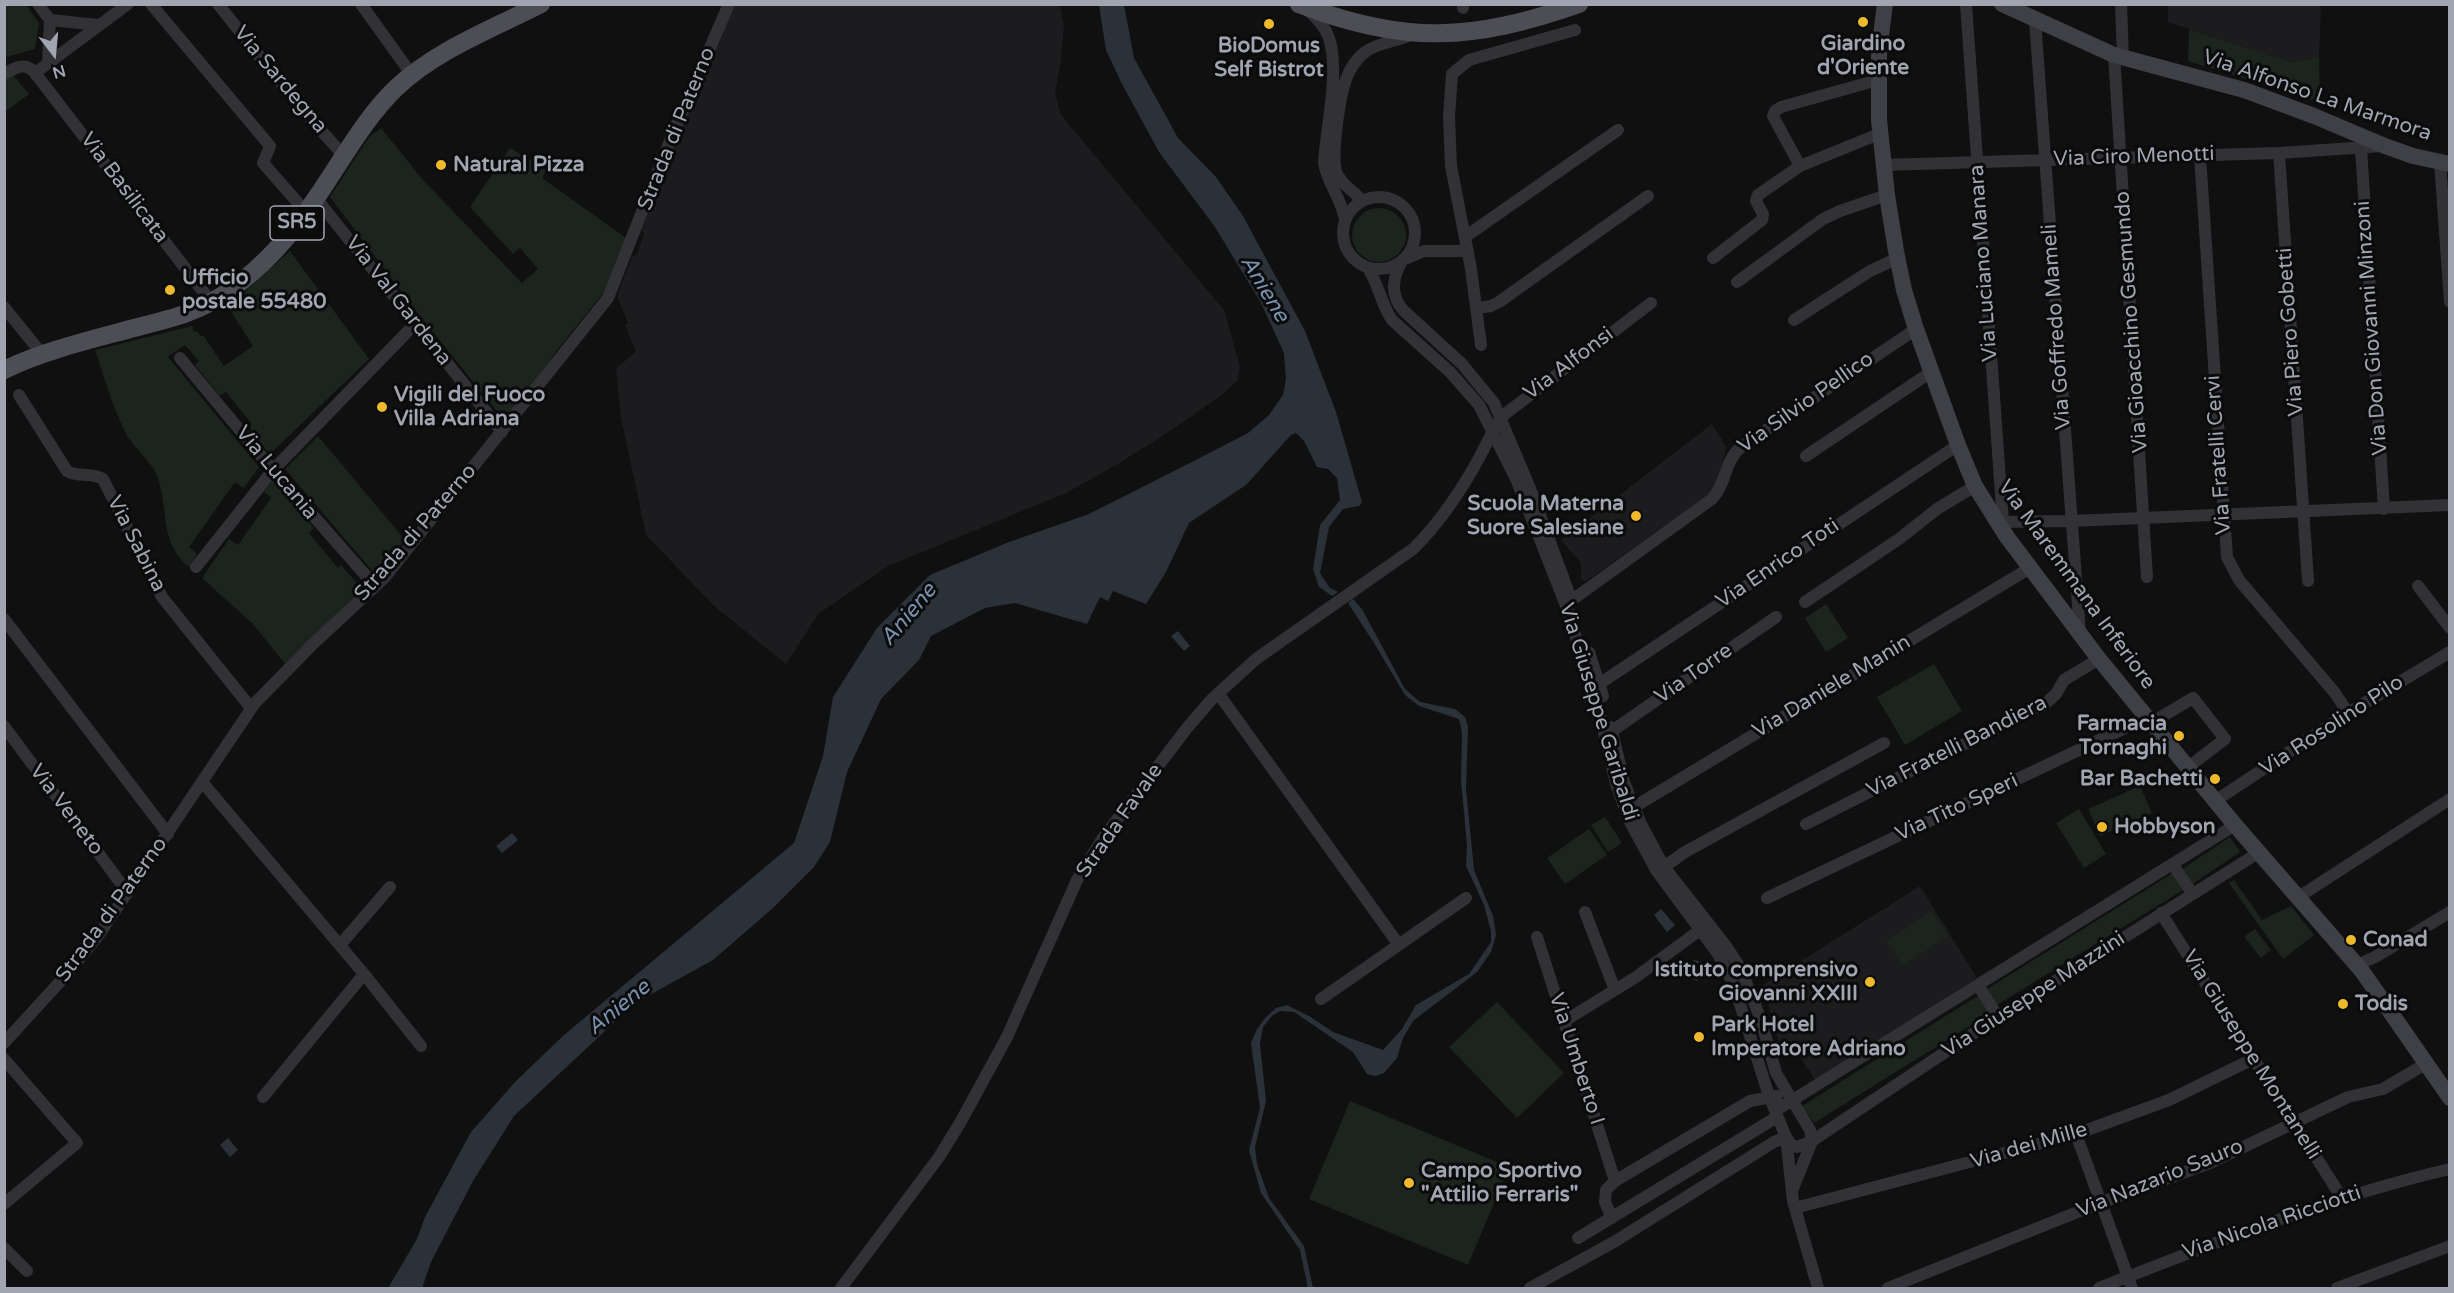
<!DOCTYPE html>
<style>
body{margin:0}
#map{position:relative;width:2454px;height:1293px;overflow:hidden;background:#101011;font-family:"Varela Round",sans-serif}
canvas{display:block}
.frame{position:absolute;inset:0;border:6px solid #a1a5b2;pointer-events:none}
.north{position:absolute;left:24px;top:24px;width:60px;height:60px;-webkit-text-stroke:4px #0b0b0c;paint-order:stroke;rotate:164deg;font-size:16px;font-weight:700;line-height:24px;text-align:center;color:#a1a5b2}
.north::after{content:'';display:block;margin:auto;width:21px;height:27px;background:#a1a5b2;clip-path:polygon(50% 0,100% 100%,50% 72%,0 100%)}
</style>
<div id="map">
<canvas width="2454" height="1293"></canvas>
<div class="frame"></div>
<div class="north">N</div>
</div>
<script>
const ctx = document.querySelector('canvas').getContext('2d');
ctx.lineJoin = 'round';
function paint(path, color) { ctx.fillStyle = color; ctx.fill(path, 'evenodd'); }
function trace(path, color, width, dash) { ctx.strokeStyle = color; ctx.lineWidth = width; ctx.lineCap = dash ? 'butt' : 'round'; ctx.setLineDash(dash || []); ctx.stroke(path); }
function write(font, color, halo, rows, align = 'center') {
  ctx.font = font + ' "Varela Round",sans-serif'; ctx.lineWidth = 6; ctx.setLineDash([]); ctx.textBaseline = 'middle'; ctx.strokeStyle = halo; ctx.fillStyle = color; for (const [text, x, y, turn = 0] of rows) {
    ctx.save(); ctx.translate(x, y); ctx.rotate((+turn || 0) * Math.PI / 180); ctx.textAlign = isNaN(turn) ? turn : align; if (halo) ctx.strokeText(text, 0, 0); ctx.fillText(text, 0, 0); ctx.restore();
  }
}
const built = new Path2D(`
 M734 4 1060 5 1064 25 1061 60 1055 93 1061 115 1224 310 1240 367 1238 380 1223 394 1173 429 1118 464 1066 493 888 566 818 614 786 664 713 605 646 535 621 418 616 368 636 352 625 325 628 323 617 296 632 257 637 254 644 234 642 230 673 145Z
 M2168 5H2321L2319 57 2291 62 2168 22Z
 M1712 424 1727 448 1714 491 1586 581 1581 580V563L1561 540Z
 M1920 886 1977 978 1816 1081 1793 1047 1785 1051 1781 1050 1763 985Z`);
const green = new Path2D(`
 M5 4 26 5 39 23 35 49 6 57 5 61Z
 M2189 29 2291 62 2319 57 2320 102 2188 61Z
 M12 74 29 94 5 112V80Z
 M381 128 423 180 522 283 538 269 520 248 513 254 470 207 510 148 546 170 542 178 626 238 605 291 557 350 513 413 504 420 424 321 330 197 369 137Z
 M1352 235a27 27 0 1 1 54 0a27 27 0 1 1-54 0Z
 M290 251 369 359 270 454 251 432V423L226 392 220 396 195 365 199 361 185 345 168 357 259 467 244 488 235 482 189 547 197 554 189 567C159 542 169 512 158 478 152 461 137 452 128 437 113 410 105 379 95 350L192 326 194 332 198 331 200 336 203 335 224 366 253 346 228 307Z
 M318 436 405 540 375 574 285 469Z
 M273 480 314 528 309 533 338 568 341 565 362 589 286 665 253 624 202 578 229 539 238 545 271 498 264 492Z
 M1826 604 1848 638 1826 652 1805 618Z
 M1934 664 1962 711 1905 745 1877 697Z
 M2140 786 2152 813 2100 836 2088 809Z
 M2079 809 2106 854 2084 868 2056 823Z
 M1605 817 1622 843 1608 852 1591 825Z
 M1589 829 1607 855 1565 884 1547 858Z
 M2230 837 2240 852 2191 885 2181 870Z
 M2173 873 2183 890 1997 1005 1987 989Z
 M2234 880 2262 920 2291 906 2314 935 2283 959 2229 883Z
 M1931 911 1948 936 1903 966 1886 941Z
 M2255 929 2271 950 2261 958 2244 937Z
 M1981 996 1992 1012 1814 1123 1802 1106 1976 997Z
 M1497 1002 1564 1073 1517 1118 1449 1047Z
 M1350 1101 1509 1167 1468 1265 1309 1199Z`);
const water = new Path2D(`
 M1099 5H1124L1134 58 1178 138 1216 177 1243 216 1305 331 1336 412 1362 502 1359 506 1343 509 1329 527 1320 573 1330 588 1338 592 1332 596 1319 587 1313 569 1320 525 1340 500 1337 478 1328 469 1317 467 1304 441 1296 433 1291 435 1246 485 1189 523 1166 572 1146 604 1113 591 1108 601 1100 597 1087 624 1015 603 985 608 931 636 919 660 881 699 847 772 830 842 814 867 773 908 713 960 635 1003 514 1116 473 1181 431 1262 422 1288H388L417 1239 425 1217 471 1132 516 1081 564 1035 794 843 823 756 833 697 877 628 930 575 1009 542 1089 514 1186 465 1248 433 1269 415 1283 395 1286 379 1284 353 1261 303 1215 227 1159 152 1121 82 1106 50Z
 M1353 599 1362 609 1405 689 1420 702 1455 709 1465 717 1468 727 1466 789 1474 870 1493 916 1496 935 1491 952 1477 972 1413 1021 1403 1038 1397 1058 1384 1073 1375 1076 1367 1074 1353 1052 1294 1012 1280 1011 1272 1016 1263 1027 1260 1044 1266 1101 1255 1147 1257 1164 1269 1198 1304 1246 1313 1288H1308L1300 1250 1261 1193 1249 1150 1260 1108 1251 1043 1256 1031 1265 1018 1276 1008 1287 1005 1309 1016 1333 1032 1383 1050 1402 1029 1416 1005 1469 974 1491 942V931L1484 905 1466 866 1467 845 1461 780 1462 732 1459 719 1419 706 1405 695 1374 643 1348 603Z
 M1178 631 1190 646 1184 651 1171 636Z
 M512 833 518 840 502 853 496 846Z
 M1661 909 1675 925 1667 932 1654 915Z
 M1694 960 1702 962 1707 972 1705 976 1696 981 1692 978 1697 974 1692 972 1689 966Z
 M228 1138 238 1150 230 1157 220 1145Z`);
const street = new Path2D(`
 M38 4 50 20
 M151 4 270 146 263 163 306 212
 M218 4 301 108 343 155
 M361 4 412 75
 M1966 4 2003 522
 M2121 4 2123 58
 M1463 8V4
 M1307 9C1316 18 1325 26 1329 38 1340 71 1326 128 1324 163 1327 183 1342 199 1345 220
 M50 20 99 25
 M2035 20 2080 633
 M2114 55 2147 577
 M48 62 50 20
 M35 73 128 4
 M4 74C16 67 25 62 35 73L212 303
 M1878 80 1781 107 1775 111 1773 116 1800 166 1879 134
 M2361 148 2384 509
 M2279 153 2308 581
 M2200 156 2227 557 2239 580 2335 693 2348 713
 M2440 162 2450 302
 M1883 165 2279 153 2382 146
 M1343 233a36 36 0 1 1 72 0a36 36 0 1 1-72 0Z
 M316 198 502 432
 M1362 201C1355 192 1342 185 1337 174 1330 158 1340 96 1346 79 1350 69 1356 59 1365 52 1378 42 1397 42 1412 34
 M1465 237 1618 130
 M1713 258 1762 220 1763 214 1756 201 1758 195 1800 166
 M1405 259 1424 251H1468
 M1402 261C1392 278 1390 296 1404 311L1462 364 1494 403 1532 493 1570 596
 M1368 268C1379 285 1381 304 1392 320L1450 372 1479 405 1517 481 1565 603 1598 707 1616 784 1629 820 1656 870 1718 954 1734 985 1769 1096 1786 1137 1793 1201 1818 1288
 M1737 282 1823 219 1840 211 1887 195
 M4 307 42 354
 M1478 308 1491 306 1499 302 1648 196
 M1794 320 1870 271 1898 258
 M1481 345 1471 269 1451 166 1449 117 1452 74 1469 60 1575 30
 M180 358 273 470 375 586
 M19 395 67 471C79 478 92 472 103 479L162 597 251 708
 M1806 456 1931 372
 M1996 522 2071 521 2450 505
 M196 567 273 470 415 324
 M2418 586 2450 628
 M1572 600 1712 499C1727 483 1724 461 1741 447L1916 329
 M1805 602 1899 539 1937 509 1975 486
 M4 619 168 834
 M1589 652 1603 696
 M1599 684 1958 445
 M1218 693 1399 945
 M2151 723 2193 698 2225 739 2187 768
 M4 726 128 893
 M1611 727 1624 782 1640 822 1664 867 1726 946 1741 969 1761 1020 1776 1073 1810 1130 1812 1141
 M1612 731 1776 617
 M203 783 364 974 421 1046
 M2215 801 2348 713 2450 652
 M1634 807 2030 568
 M1806 824 2046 703 2056 694 2064 680 2099 659
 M2173 865 2192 893
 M1664 867 1685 852 1884 743
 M1767 898 2146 718
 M2297 898 2450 799
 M1585 912 1615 990
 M2161 913 2342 1198
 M1537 937 1615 1181
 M340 945 390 887
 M2357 965 2375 957 2450 912
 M1978 985 1998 1017
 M1321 999 1466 898
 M1563 1022 1636 977 1700 930
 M4 1043 67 974 98 936 255 703 314 643 385 577 608 298 673 133 729 4
 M4 1059 77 1143 4 1204
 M263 1097 364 974
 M1775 1111 2235 825
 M2076 1134 2132 1288
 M1786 1137 1791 1145 1797 1147 1812 1141 1998 1017 2258 853
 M1792 1191 1812 1141
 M1795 1208 2076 1134 2169 1100 2253 1059
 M1612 1218 1605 1202 1606 1190 1615 1181 1750 1101 1777 1096
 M1578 1238 1777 1117
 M4 1248 27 1271
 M841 1288 939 1157 960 1123 1007 1037 1077 880 1103 838 1187 728 1212 699 1256 659 1413 549C1438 525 1463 488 1479 458 1488 442 1493 427 1505 414L1651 303
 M1530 1288 1614 1242 1774 1142 1786 1137
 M1888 1288 2100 1203 2210 1163 2348 1097 2383 1089 2427 1063
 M2099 1288C2214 1243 2328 1197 2450 1169
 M2337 1288 2450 1246`);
const secondary = new Path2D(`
 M1885 4 1879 51V120L1887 195 1896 251 1904 290 1916 329 1958 445 1975 486 2007 537 2099 659 2235 825 2362 971 2450 1098
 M2002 4 2114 55 2244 90 2314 116 2385 146 2413 156 2450 164`);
const primary = new Path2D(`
 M1299 4C1405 45 1473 41 1579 4
 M4 370C46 350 90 340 134 328 169 319 199 313 230 290 264 266 293 233 316 198 342 161 363 120 396 88 436 50 492 29 541 4`);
const markers = [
 [1863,22,6,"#eeba2b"],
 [1269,24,6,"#eeba2b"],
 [441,165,6,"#eeba2b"],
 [170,290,6,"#eeba2b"],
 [382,407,6,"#eeba2b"],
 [1636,516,6,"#eeba2b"],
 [2179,736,6,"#eeba2b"],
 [2215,779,6,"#eeba2b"],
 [2102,827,6,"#eeba2b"],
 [2351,940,6,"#eeba2b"],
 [1870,982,6,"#eeba2b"],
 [2343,1004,6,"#eeba2b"],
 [1699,1037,6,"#eeba2b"],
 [1409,1183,6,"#eeba2b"]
];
const shields = [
 [297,223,54]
];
const shieldNames = [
 ["SR5",297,223]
];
const poiNames = [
 ["Giardino",1863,44,"center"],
 ["d'Oriente",1863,68,"center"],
 ["BioDomus",1269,46,"center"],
 ["Self Bistrot",1269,70,"center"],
 ["Natural Pizza",453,165],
 ["Ufficio",182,278],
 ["postale 55480",182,302],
 ["Vigili del Fuoco",394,395],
 ["Villa Adriana",394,419],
 ["Scuola Materna",1624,504,"right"],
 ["Suore Salesiane",1624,528,"right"],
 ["Farmacia",2167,724,"right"],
 ["Tornaghi",2167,748,"right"],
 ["Bar Bachetti",2203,779,"right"],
 ["Hobbyson",2114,827],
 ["Conad",2363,940],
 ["Istituto comprensivo",1858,970,"right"],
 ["Giovanni XXIII",1858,994,"right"],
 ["Todis",2355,1004],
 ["Park Hotel",1711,1025],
 ["Imperatore Adriano",1711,1049],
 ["Campo Sportivo",1421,1171],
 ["\"Attilio Ferraris\"",1421,1195]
];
const streetNames = [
 ["Via Sardegna",280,80,50],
 ["Via Alfonso La Marmora",2317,96,19],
 ["Strada di Paterno",677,129,-68],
 ["Via Ciro Menotti",2134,157,-2],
 ["Via Basilicata",124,188,53],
 ["Via Luciano Manara",1984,263,-94],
 ["Via Val Gardena",398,301,52],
 ["Via Gioacchino Gesmundo",2132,322,-94],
 ["Via Goffredo Mameli",2057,327,-94],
 ["Via Don Giovanni Minzoni",2372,328,-94],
 ["Via Piero Gobetti",2291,332,-94],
 ["Via Alfonsi",1569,364,-37],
 ["Via Silvio Pellico",1806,403,-35],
 ["Via Fratelli Cervi",2219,455,-94],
 ["Via Lucania",276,473,50],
 ["Strada di Paterno",416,533,-49],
 ["Via Sabina",136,544,63],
 ["Via Enrico Toti",1778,564,-34],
 ["Via Maremmana Inferiore",2076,585,54],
 ["Via Torre",1694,674,-35],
 ["Via Daniele Manin",1832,687,-31],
 ["Via Giuseppe Garibaldi",1598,712,73],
 ["Via Rosolino Pilo",2332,726,-33],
 ["Via Fratelli Bandiera",1957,747,-27],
 ["Via Tito Speri",1957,808,-25],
 ["Via Veneto",66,810,53],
 ["Strada Favale",1120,821,-55],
 ["Strada di Paterno",112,910,-54],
 ["Via Giuseppe Mazzini",2034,995,-33],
 ["Via Giuseppe Montanelli",2251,1055,58],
 ["Via Umberto I",1576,1059,72],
 ["Via dei Mille",2029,1146,-16],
 ["Via Nazario Sauro",2160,1179,-22],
 ["Via Nicola Ricciotti",2272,1223,-19]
];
const waterNames = [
 ["Aniene",1264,289,59],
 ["Aniene",909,615,-50],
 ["Aniene",619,1008,-39]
];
paint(built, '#1c1c1e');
paint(green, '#1c241e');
paint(water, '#2a3139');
trace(street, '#313136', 12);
trace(secondary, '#3f4046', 16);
trace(primary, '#4d4e55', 18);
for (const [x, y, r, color] of markers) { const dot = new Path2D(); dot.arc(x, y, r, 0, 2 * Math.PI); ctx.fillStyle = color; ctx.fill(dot); trace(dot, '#0b0b0c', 2); }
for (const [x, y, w] of shields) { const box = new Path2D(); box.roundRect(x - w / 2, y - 17, w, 34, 4.5); ctx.fillStyle = '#0b0b0c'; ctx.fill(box); trace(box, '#a1a5b2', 1.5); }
write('bold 20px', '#a1a5b2', null, shieldNames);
write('bold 21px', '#a1a5b2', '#0b0b0c', poiNames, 'left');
write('21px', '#a1a5b2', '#0b0b0c', streetNames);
write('italic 22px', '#7891ad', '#0b0b0c', waterNames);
</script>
